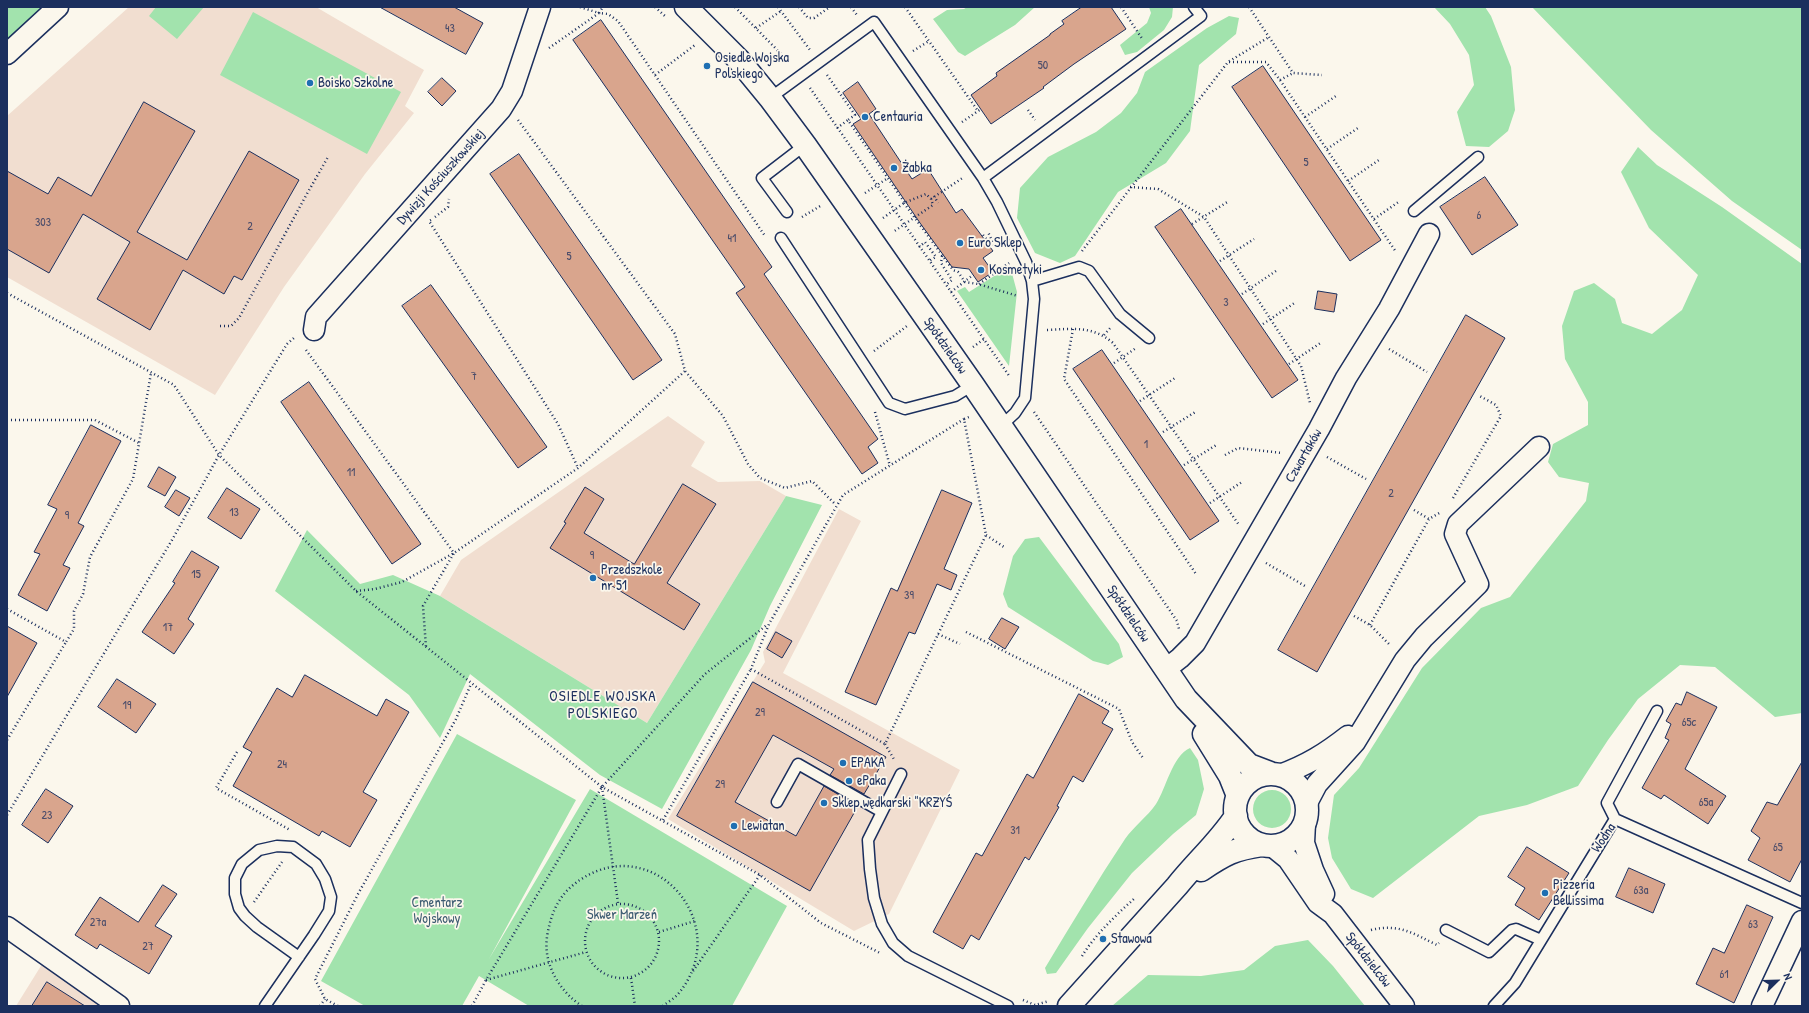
<!DOCTYPE html>
<meta charset="utf-8">
<style>
body{margin:0}
#map{position:relative;width:1809px;height:1013px;overflow:hidden;background:#fbf7ec;font-family:"Patrick Hand",sans-serif}
canvas{display:block}
.frame{position:absolute;inset:0;border:8px solid #1b2f5e;pointer-events:none}
.north{position:absolute;left:1757px;top:961px;width:40px;height:40px;-webkit-text-stroke:3px #fbf7ec;paint-order:stroke;rotate:67deg;font-size:11px;font-weight:700;line-height:16px;text-align:center;color:#1b2f5e}
.north::after{content:'';display:block;margin:auto;width:14px;height:18px;background:#1b2f5e;clip-path:polygon(50% 0,100% 100%,50% 72%,0 100%)}
</style>
<div id="map">
<canvas width="1809" height="1013"></canvas>
<div class="frame"></div>
<div class="north">N</div>
</div>
<script>
const ctx = document.querySelector('canvas').getContext('2d');
ctx.lineJoin = 'round';
function paint(path, color) { ctx.fillStyle = color; ctx.fill(path, 'evenodd'); }
function trace(path, color, width, dash) { ctx.strokeStyle = color; ctx.lineWidth = width; ctx.lineCap = dash ? 'butt' : 'round'; ctx.setLineDash(dash || []); ctx.stroke(path); }
function write(font, color, halo, rows, align = 'center') {
  ctx.font = font + ' "Patrick Hand",sans-serif'; ctx.lineWidth = 3.5; ctx.setLineDash([]); ctx.textBaseline = 'middle'; ctx.strokeStyle = halo; ctx.fillStyle = color; for (const [text, x, y, turn = 0] of rows) {
    ctx.save(); ctx.translate(x, y); ctx.rotate((+turn || 0) * Math.PI / 180); ctx.textAlign = isNaN(turn) ? turn : align; if (halo) ctx.strokeText(text, 0, 0); ctx.fillText(text, 0, 0); ctx.restore();
  }
}
const built = new Path2D(`
 M129 7H316L424 70 405 106 414 113 365 174 284 287 215 395 7 277V116Z
 M668 416 705 442 691 466 718 482 760 481 786 496 647 723 440 596 461 560Z
 M839 509 861 521 783 673 960 770 889 914 854 931 668 819 765 662 763 652Z
 M44 961 106 1006H16Z`);
const green = new Path2D(`
 M7 7H58L7 54Z
 M156 7H204L177 39 149 16Z
 M967 7H1035L1015 25 965 56 958 52 933 19 947 10 964 9Z
 M1149 7H1173L1172 17 1164 30 1137 52 1125 55 1120 45 1147 23 1151 13Z
 M1434 7H1485L1491 16 1511 67 1515 110 1508 131 1489 147 1466 146 1457 112 1474 85 1469 55 1450 24Z
 M1532 7H1802V250L1732 201 1651 130Z
 M253 12 401 92 367 154 220 75Z
 M1229 16 1239 18 1236 34 1199 65 1190 131 1166 163 1118 192 1075 256 1060 263 1035 253 1017 218 1020 188 1048 157 1096 132 1121 113 1137 93 1145 72 1207 28Z
 M1638 147 1657 165 1722 207 1802 264V713L1775 717 1715 667 1680 665 1638 699 1608 740 1578 786 1527 805 1479 816 1373 898 1351 889 1332 858 1328 838 1334 795 1359 768 1422 668 1481 608 1510 597 1586 501 1589 483 1559 477 1548 462 1553 444 1588 425V402L1565 359 1562 326 1574 291 1594 283 1615 299 1622 323 1652 334 1682 310 1698 275 1649 228 1621 172Z
 M1010 266 1017 292 1009 366 957 291 965 287 969 292Z
 M786 496 822 505 770 606 751 650 662 809 600 775 470 674 440 738 409 695 275 591 307 530 360 584 393 575 440 596 647 723Z
 M1039 537 1119 644 1123 657 1108 665 1093 661 1008 607 1003 594 1013 556 1025 539Z
 M457 734 576 800 489 959 590 789 787 906 732 1006H529L479 976 462 1006H365L321 981Z
 M1190 748 1198 760 1204 789 1196 815 1173 834 1132 873 1088 928 1056 973 1047 974 1045 968C1071 925 1097 881 1125 839 1134 826 1147 817 1156 804 1166 789 1172 756 1190 748Z
 M1253 809a19 19 0 1 1 38 0a19 19 0 1 1-38 0Z
 M1308 940 1333 966 1365 1006H1112L1148 975 1201 976 1244 970 1275 946Z`);
const building = new Path2D(`
 M380 7H454L483 23 466 54Z
 M1082 7H1111L1126 29 1074 64 1043 87 1044 88 991 124 971 95 997 76 996 73 1050 35V34L1064 24 1062 21Z
 M601 20 772 267 764 274 878 439 868 447 878 463 862 474 736 293 745 287 573 40Z
 M1263 66 1381 240 1350 261 1232 87Z
 M442 78 456 91 442 106 428 92Z
 M858 82 876 109 869 114 912 179 928 169 956 213 962 209 993 251 983 258 993 272 978 282 969 269 952 267 920 223 853 124 861 119 843 93Z
 M144 102 195 131 137 232 187 260 249 151 299 180 242 280 234 276 224 294 183 270 150 330 97 299 130 242 83 214 49 273 7 249V171L48 194 58 177 91 196Z
 M519 154 662 360 633 380 490 174Z
 M1485 177 1518 225 1472 255 1440 207Z
 M1181 209 1298 380 1272 398 1155 227Z
 M431 285 547 447 518 468 402 306Z
 M1318 291 1337 294 1334 312 1315 309Z
 M1466 315 1505 338 1317 672 1278 650Z
 M1102 350 1219 521 1190 540 1073 369Z
 M309 382 421 544 392 564 281 402Z
 M91 425 121 441 78 523 84 526 63 565 70 568 47 611 18 595 40 554 34 552 57 509 48 505Z
 M159 467 176 477 165 496 148 487Z
 M683 484 716 504 667 583 700 604 684 630 550 548 566 523 564 522 585 487 604 499 584 533 634 564Z
 M227 488 260 509 241 539 208 518Z
 M176 490 190 498 179 516 165 507Z
 M942 490 972 503 944 569 957 575 951 590 937 584 915 634 909 632 876 705 845 692 891 588 897 591Z
 M192 551 219 567 188 619 194 624 174 654 142 632 175 583 173 582Z
 M1002 618 1019 627 1005 649 989 639Z
 M7 626 37 643 7 697Z
 M776 632 792 641 782 658 767 649Z
 M305 675 377 716 386 699 409 712 363 792 377 800 350 847 322 831 319 836 233 786 252 752 243 747 277 688 292 697Z
 M117 679 156 704 136 733 98 707Z
 M753 682 886 757 864 794 830 775 834 769 773 735 735 802 796 836 824 786 858 806 810 891 677 816Z
 M1687 692 1717 707 1685 769 1726 796 1708 824 1664 795 1661 799 1642 788 1669 740 1665 738 1671 724 1666 721 1676 703 1681 705Z
 M1079 694 1109 711 1102 723 1113 729 1083 782 1073 776 1057 806 1059 807 1029 860 1025 857 979 940 971 935 963 949 933 932 976 853 982 856 1027 774 1033 778Z
 M1802 762V859L1790 882 1748 860 1760 838 1751 831 1767 802 1777 805Z
 M46 789 73 806 48 843 22 825Z
 M1527 847 1569 873 1539 920 1515 905 1525 888 1508 877Z
 M1629 868 1665 884 1653 913 1616 897Z
 M163 885 177 894 155 926 172 936 149 974 100 944 97 949 75 935 100 897 138 922Z
 M1747 905 1773 917 1734 1003 1696 984 1713 948 1724 953Z
 M47 982 85 1006H32Z`);
const path = new Path2D(`
 M580 7 599 13 603 7
 M655 7 665 16
 M735 7 790 63
 M778 7 810 50
 M799 7 808 18H814L830 7
 M851 7 857 15
 M905 7 978 111
 M1121 7 1143 40
 M1249 7 1293 73 1322 75
 M756 28 781 11
 M549 48 599 13 608 14 618 21 765 236
 M913 51 929 41
 M1229 62H1266L1280 80 1396 252
 M655 75 695 45
 M827 75 855 115 848 120 905 203
 M1280 80 1293 73
 M810 88 1010 377
 M1028 110 1035 120
 M1305 117 1336 96
 M518 120 675 334 685 371 723 416 748 464 760 478 785 488 812 481 836 505
 M962 122 981 109
 M837 128 848 120
 M1327 149 1358 128
 M1348 181 1379 160
 M1130 187 1158 189 1204 217 1301 366 1310 403
 M865 193 888 178
 M934 196 938 203
 M931 199 964 177
 M904 203 953 270 958 272 965 282 978 284 1018 296
 M435 217 448 207 449 199
 M802 217 822 205
 M883 218 904 203 926 194 931 199 933 205 893 232
 M1374 219 1400 201
 M431 220 429 221 558 424 578 468
 M1192 224 1229 201
 M983 235 992 246 994 245 988 232
 M919 247 925 242 936 257 929 261
 M1082 251 1228 62 1269 37
 M942 256 941 263 952 280 946 285
 M1220 261 1254 239
 M979 284 1009 263
 M951 292 973 275
 M7 293 174 385 219 455 356 591 602 787 760 875 821 923 880 953
 M1242 294 1276 271
 M1263 324 1296 302
 M220 326H231L239 318 308 192 328 157
 M1073 329 1064 379 1196 574
 M1047 330C1072 329 1092 325 1113 343L1239 525
 M1104 335 1112 326
 M973 347 984 339
 M1389 349 1427 372
 M306 350 454 553 423 606 426 647
 M874 351 907 326
 M1114 363 1136 348
 M1289 364 1322 342
 M1140 401 1175 378
 M875 412 890 466
 M1034 412 1177 621 1179 629
 M964 419 843 495 769 624 751 669 885 744 986 535 964 419 969 417
 M7 420H95L139 443
 M1163 432 1197 411
 M1225 455 1238 448 1282 453
 M1327 457 1366 479
 M1184 465 1218 444
 M1453 498 1501 416 1496 405 1478 395
 M1210 503 1242 482
 M1414 510 1429 519
 M986 535 1004 547
 M1266 563 1305 586
 M356 591 375 589 402 582 454 553 578 468 685 371
 M7 609 66 642 74 629V611L83 594 90 557 133 479 151 373
 M1354 616 1370 625 1390 645
 M1370 625 1429 519 1441 512
 M966 632 1119 709 1132 742 1143 758
 M938 634 960 644
 M7 740 66 642
 M885 744 895 761
 M237 752 216 788 290 830
 M602 787 618 903
 M7 815 172 540 219 455 287 344 295 337
 M663 820 751 669
 M254 902 282 862
 M585 941a37 37 0 1 1 74 0a37 37 0 1 1-74 0Z
 M1371 930C1399 923 1414 934 1437 945L1439 943
 M659 932 695 921
 M1082 956C1095 935 1116 915 1135 898
 M693 971 760 875
 M631 978 635 1006
 M486 980 586 952
 M1023 1000 1035 1005 1049 1001
 M320 1006 325 999
 M338 1006 325 999 315 979 358 894 456 719 471 684
 M472 1006 486 980 602 787 705 674 768 624
 M582 1006C560 992 543 964 547 937 551 911 560 892 583 878 656 833 734 925 679 993 675 998 668 1002 663 1006`);
const lane = new Path2D(`
 M770 98 874 22 983 178 997 202 1026 262 1032 281 1034 299 1025 398 1015 413 1001 426
 M983 178 1201 16 1194 7
 M1414 211 1478 157
 M787 212 762 178 805 145
 M781 238 889 403 905 409 955 396 973 385
 M1032 281 1079 267 1089 271 1120 314 1149 338
 M901 774 868 840 870 869 874 898 882 924 893 943 908 956 1008 1006
 M777 802 798 764 882 812
 M1615 819 1802 903
 M1615 819 1607 803 1657 711
 M1446 930 1489 952 1512 930 1516 929 1541 940
 M265 1006 314 935 329 911 331 897 325 879 316 864 293 847 277 846 259 850 242 864 235 878V894L239 908 245 916 257 927 299 957
 M1494 1006 1515 983 1615 819`);
const street = new Path2D(`
 M7 54 58 7
 M314 330 316 317 501 109 512 91 540 7
 M1166 669 1180 658 1195 643 1319 429 1346 378 1389 309 1429 234
 M1280 775C1307 765 1325 754 1348 736
 M1307 803 1317 784 1355 742 1405 660 1424 637 1478 584 1455 534 1458 524 1539 447
 M1305 823 1304 843 1313 870 1324 894
 M1272 846 1288 859 1318 903 1333 914 1404 1006
 M7 927 119 1006
 M1762 1006 1802 921`);
const secondary = new Path2D(`
 M686 7 738 59 770 98 805 145 973 385 1186 699 1249 765 1270 773
 M1204 734 1230 776 1238 796
 M1235 810a36 36 0 1 1 72 0a36 36 0 1 1-72 0Z
 M1201 870C1225 854 1234 849 1262 845
 M1069 1006 1177 886C1196 862 1219 842 1236 816`);
const markers = [
 [707,66,4,"#1f6fb2"],
 [310,83,4,"#1f6fb2"],
 [865,117,4,"#1f6fb2"],
 [894,168,4,"#1f6fb2"],
 [960,243,4,"#1f6fb2"],
 [981,270,4,"#1f6fb2"],
 [593,578,4,"#1f6fb2"],
 [843,763,4,"#1f6fb2"],
 [849,781,4,"#1f6fb2"],
 [824,803,4,"#1f6fb2"],
 [734,826,4,"#1f6fb2"],
 [1545,893,4,"#1f6fb2"],
 [1103,939,4,"#1f6fb2"]
];
const numberNames = [
 ["43",450,29],
 ["50",1043,66],
 ["5",1306,163],
 ["6",1479,216],
 ["303",43,223],
 ["2",250,227],
 ["41",732,239],
 ["5",569,257],
 ["3",1226,303],
 ["7",474,377],
 ["1",1146,445],
 ["11",351,473],
 ["2",1391,494],
 ["13",234,513],
 ["9",67,516],
 ["9",592,556],
 ["15",196,575],
 ["39",909,596],
 ["17",168,628],
 ["19",127,706],
 ["29",760,713],
 ["65c",1689,723],
 ["24",282,765],
 ["29",720,785],
 ["65a",1706,803],
 ["23",47,816],
 ["31",1015,831],
 ["65",1778,848],
 ["63a",1641,891],
 ["27a",98,923],
 ["63",1753,925],
 ["27",148,947],
 ["61",1724,975]
];
const poiNames = [
 ["Osiedle Wojska",715,58],
 ["Polskiego",715,74],
 ["Boisko Szkolne",318,83],
 ["Centauria",873,117],
 ["Żabka",902,168],
 ["Euro Sklep",968,243],
 ["Kosmetyki",989,270],
 ["Przedszkole",601,570],
 ["nr 51",601,586],
 ["EPAKA",851,763],
 ["ePaka",857,781],
 ["Sklep wędkarski \"KRZYŚ",832,803],
 ["Lewiatan",742,826],
 ["Pizzeria",1553,885],
 ["Bellissima",1553,901],
 ["Stawowa",1111,939]
];
const streetNames = [
 ["Dywizji Kościuszkowskiej",441,177,-48],
 ["Spółdzielców",945,346,55],
 ["Czwartaków",1304,456,-60],
 ["Spółdzielców",1128,614,56],
 ["Wodna",1604,838,-56],
 ["Spółdzielców",1368,960,52]
];
const parkNames = [
 ["Cmentarz",437,903],
 ["Wojskowy",437,919],
 ["Skwer Marzeń",622,915]
];
const neighbourhoodNames = [
 ["OSIEDLE WOJSKA",603,697],
 ["POLSKIEGO",603,714]
];
paint(built, '#f1ded0');
paint(green, '#a2e3ad');
paint(building, '#d9a58d');
trace(building, '#1b2f5e', 1);
trace(lane, '#1b2f5e', 13);
trace(street, '#1b2f5e', 23);
trace(secondary, '#1b2f5e', 25);
trace(path, '#1b2f5e', 2.5, [1, 3]);
trace(lane, '#fbf7ec', 10);
trace(street, '#fbf7ec', 20);
trace(secondary, '#fbf7ec', 22);
for (const [x, y, r, color] of markers) { const dot = new Path2D(); dot.arc(x, y, r, 0, 2 * Math.PI); ctx.fillStyle = color; ctx.fill(dot); trace(dot, '#fbf7ec', 1.5); }
write('12px', '#4a4c6a', null, numberNames);
write('14px', '#1b2f5e', '#fbf7ec', poiNames, 'left');
write('14px', '#1b2f5e', '#fbf7ec', streetNames);
write('14px', '#3d5c72', '#fbf7ec', parkNames);
ctx.letterSpacing = '1px';
write('15px', '#1b2f5e', '#fbf7ec', neighbourhoodNames);
ctx.letterSpacing = '0px';
</script>
